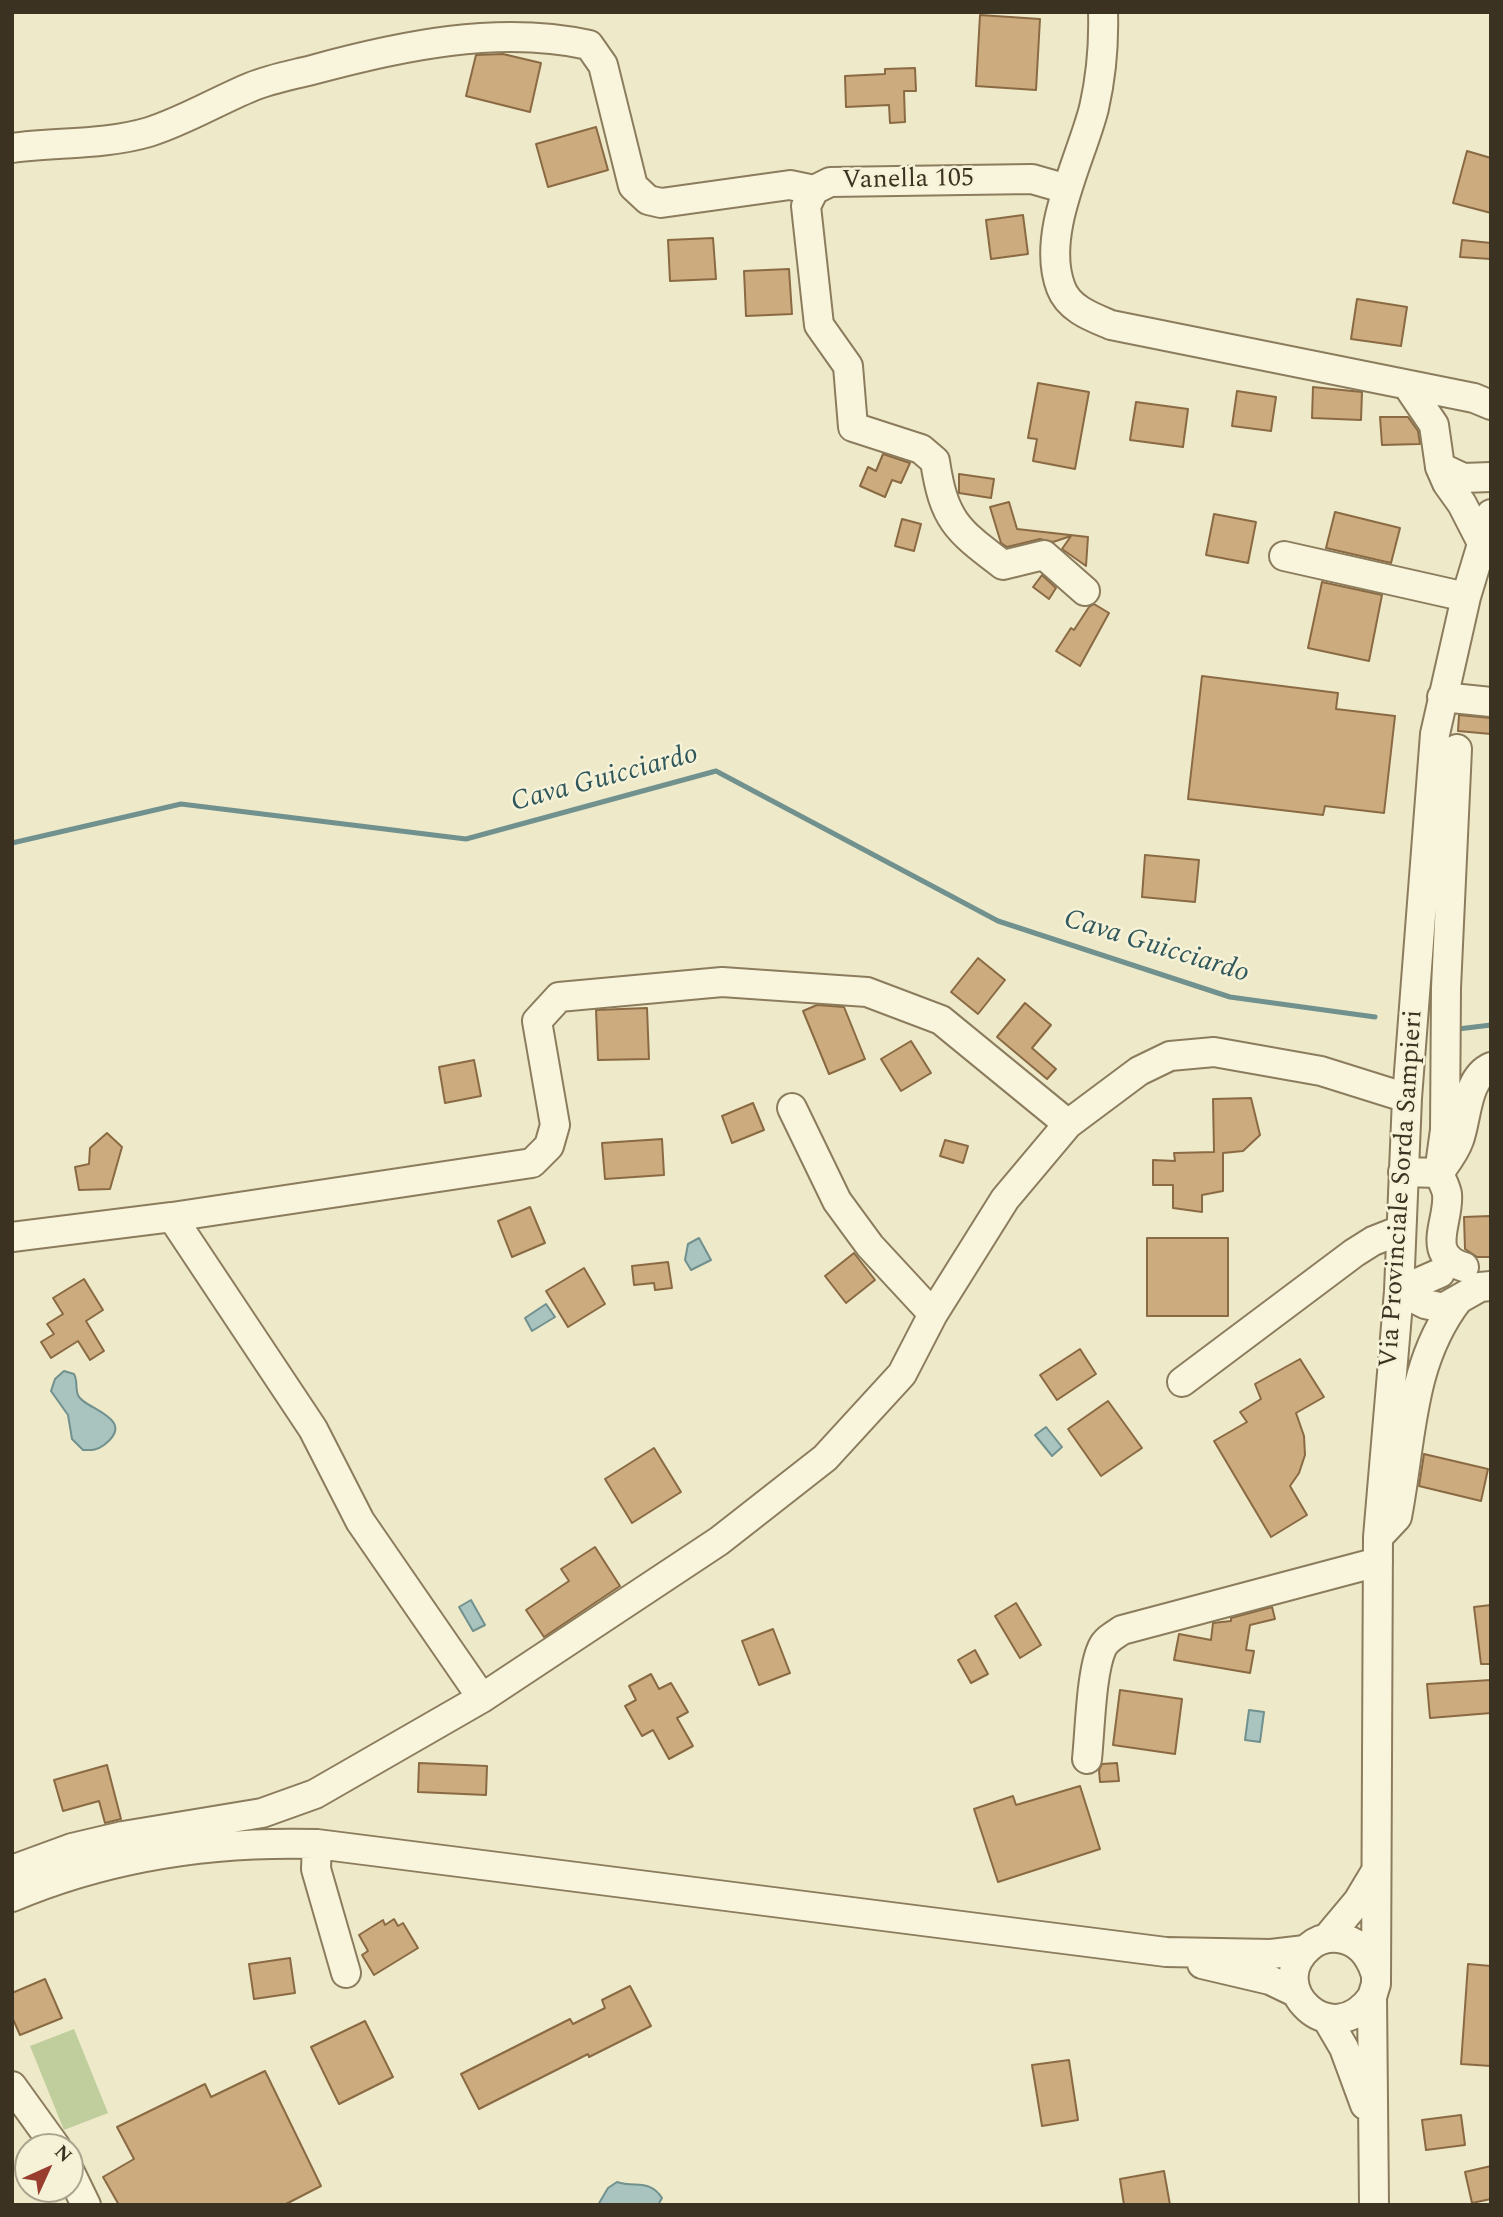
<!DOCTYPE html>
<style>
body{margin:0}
#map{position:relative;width:1503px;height:2217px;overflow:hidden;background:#eee9c9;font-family:Spectral,serif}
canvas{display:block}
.frame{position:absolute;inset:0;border:14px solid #3b3221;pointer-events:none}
.north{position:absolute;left:14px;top:2133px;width:70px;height:70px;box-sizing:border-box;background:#f6f2d8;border:2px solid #aba58f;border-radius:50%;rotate:45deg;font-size:19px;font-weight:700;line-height:28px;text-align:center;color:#3b3221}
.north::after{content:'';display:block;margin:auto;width:24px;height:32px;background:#993e2e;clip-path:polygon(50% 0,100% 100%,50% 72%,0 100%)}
</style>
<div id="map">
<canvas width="1503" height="2217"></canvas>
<div class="frame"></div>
<div class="north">N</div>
</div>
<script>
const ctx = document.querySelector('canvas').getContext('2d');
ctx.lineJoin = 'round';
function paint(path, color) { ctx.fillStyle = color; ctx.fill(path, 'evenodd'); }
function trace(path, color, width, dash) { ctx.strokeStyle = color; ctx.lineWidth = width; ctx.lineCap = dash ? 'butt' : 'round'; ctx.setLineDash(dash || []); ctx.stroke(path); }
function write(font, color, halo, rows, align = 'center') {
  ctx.font = font + ' Spectral,serif'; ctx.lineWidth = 5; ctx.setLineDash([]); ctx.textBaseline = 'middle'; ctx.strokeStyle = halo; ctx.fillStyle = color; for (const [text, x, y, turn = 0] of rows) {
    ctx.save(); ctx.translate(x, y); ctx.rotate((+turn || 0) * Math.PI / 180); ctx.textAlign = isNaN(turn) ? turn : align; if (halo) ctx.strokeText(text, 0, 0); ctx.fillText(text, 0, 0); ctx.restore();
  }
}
const green = new Path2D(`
 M74 2029 108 2113 64 2130 30 2046Z`);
const water = new Path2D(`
 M699 1238 711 1260 691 1270 685 1260 688 1244Z
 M546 1304 555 1317 532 1331 525 1318Z
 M64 1371 74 1374C78 1381 75 1388 78 1395 83 1409 139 1418 104 1445 96 1451 91 1450 83 1450L72 1439 68 1415 51 1391 55 1379Z
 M1046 1427 1062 1447 1052 1456 1035 1435Z
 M471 1600 485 1625 473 1631 459 1607Z
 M1249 1710 1264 1712 1260 1742 1245 1740Z
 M617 2182C636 2188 650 2179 662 2198L658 2205H598L608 2188Z`);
const stream = new Path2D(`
 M12 843 181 804 466 839 716 771 998 921 1230 997 1375 1017
 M1458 1029 1491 1025`);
const building = new Path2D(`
 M980 15 1040 19 1036 90 976 86Z
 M503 54 541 63 530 112 466 96 476 55Z
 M915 68 916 91H904L905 122 890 123 889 105 846 107 845 76 885 74V69Z
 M596 127 608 170 548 187 536 144Z
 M1467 151 1491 158V213L1453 203Z
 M1023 215 1028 254 991 259 986 220Z
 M713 238 716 279 670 281 668 240Z
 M1462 240 1491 243V259L1460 257Z
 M789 269 792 314 746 316 744 271Z
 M1357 299 1407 307 1401 346 1351 339Z
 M1038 383 1089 392 1075 469 1033 461 1037 439 1028 438Z
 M1313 387 1362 392 1361 420 1312 418Z
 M1237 391 1276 397 1271 431 1232 426Z
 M1136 402 1188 409 1183 447 1130 440Z
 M1380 417H1408L1418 431 1420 444 1382 445Z
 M883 454 910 463 901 483 892 480 885 497 860 486 868 467 876 471Z
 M959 474 994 479 991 498 959 493Z
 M1009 502 1017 529 1088 537 1086 566 1062 549 1071 536 1053 542 1040 539 1007 547 1001 543 990 507Z
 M1335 512 1400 528 1391 563 1326 548Z
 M1214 514 1256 522 1248 563 1206 555Z
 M902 519 921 524 914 551 895 546Z
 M1042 575 1056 588 1049 599 1033 587Z
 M1322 582 1382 595 1369 661 1308 648Z
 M1094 604 1109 613 1080 666 1056 651 1071 628 1074 630 1089 607Z
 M1202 676 1338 693 1336 709 1395 716 1384 813 1325 806 1323 815 1188 799Z
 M1459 715 1491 718V734L1458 731Z
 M1145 855 1199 860 1195 902 1142 897Z
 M978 958 1005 980 978 1014 951 992Z
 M1025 1003 1051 1025 1032 1048 1056 1069 1047 1079 997 1037Z
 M817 1005 844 1007 865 1059 829 1074 803 1011Z
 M647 1008 649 1059 598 1060 596 1010Z
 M911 1041 931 1073 901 1091 881 1059Z
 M474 1060 481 1096 445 1103 439 1067Z
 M1251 1098 1260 1135 1243 1151 1223 1153V1191L1202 1195V1212L1173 1208V1185H1153V1160L1175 1161 1174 1153 1214 1152 1213 1099Z
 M753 1103 764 1130 732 1143 722 1116Z
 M107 1133 122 1147 110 1189 79 1190 75 1167 89 1164 90 1148Z
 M662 1139 664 1175 605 1179 602 1143Z
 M945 1140 968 1146 963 1163 940 1156Z
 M530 1207 545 1243 512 1257 498 1221Z
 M1490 1216 1491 1257H1477L1465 1249 1464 1217Z
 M1147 1238H1228V1316H1147Z
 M854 1253 875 1280 846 1303 825 1276Z
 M668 1262 672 1288 655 1290 654 1283 634 1285 632 1266Z
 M584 1268 605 1304 568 1327 546 1291Z
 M84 1279 103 1310 86 1321 104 1351 90 1360 78 1341 51 1358 41 1342 54 1334 47 1324 63 1314 53 1298Z
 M1080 1349 1096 1374 1057 1400 1040 1375Z
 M1300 1359 1324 1397 1296 1413 1304 1436 1305 1455 1299 1473 1290 1486 1307 1515 1271 1537 1214 1441 1247 1422 1240 1412 1261 1399 1255 1384Z
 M1108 1401 1142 1448 1101 1476 1068 1429Z
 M654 1448 681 1492 632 1523 605 1479Z
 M1424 1454 1488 1469 1481 1501 1419 1486Z
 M595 1547 620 1586 544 1637 526 1610 569 1581 561 1569Z
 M1016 1603 1041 1645 1020 1658 995 1616Z
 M1491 1605V1664H1481L1474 1607Z
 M1272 1607 1275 1619 1250 1625 1246 1650 1254 1651 1250 1673 1174 1660 1179 1634 1211 1640 1213 1623 1231 1621V1618Z
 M773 1629 790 1673 759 1685 742 1641Z
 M975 1650 988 1674 971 1683 958 1660Z
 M651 1674 659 1689 671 1683 688 1712 677 1718 693 1746 669 1759 653 1730 642 1736 625 1706 636 1700 629 1686Z
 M1491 1680V1713L1430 1718 1427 1684Z
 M1120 1690 1182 1699 1175 1754 1113 1745Z
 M419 1763 487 1766 486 1795 418 1792Z
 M1117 1763 1119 1781 1100 1782 1099 1770 1102 1764Z
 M107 1765 121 1819 105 1823 99 1801 63 1811 54 1780Z
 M1080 1786 1100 1849 998 1882 974 1809 1013 1796 1016 1805Z
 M394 1919 398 1926 403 1923 418 1948 374 1975 362 1955 368 1951 359 1935 383 1920 385 1925Z
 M290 1958 295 1993 254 1999 249 1964Z
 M1468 1964 1491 1966V2066L1461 2064Z
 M45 1979 62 2018 20 2035 12 2017V1993Z
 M630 1986 651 2026 589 2057 588 2054 479 2109 461 2074 570 2019 573 2024 605 2008 602 2000Z
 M365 2021 393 2077 339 2104 311 2047Z
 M1069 2060 1078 2120 1042 2126 1032 2065Z
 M265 2071 321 2186 284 2205H119L103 2177 134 2159 117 2127 205 2084 211 2097Z
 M1461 2115 1465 2145 1426 2150 1422 2120Z
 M1491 2166V2199L1472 2203 1465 2172Z
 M1164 2171 1170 2205H1124L1120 2179Z`);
const minor = new Path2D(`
 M1103 12C1104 44 1101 77 1094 108 1081 160 1040 234 1061 288 1069 309 1092 317 1111 325L1474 398 1491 405
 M12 148C57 142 105 145 149 132 184 121 217 101 251 87 270 79 292 75 312 70 400 46 498 25 589 45L603 65 633 186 648 200 661 203 790 185 814 190
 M1067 189 1032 179 830 182 814 190 806 206 819 325 848 366 853 427 921 449 935 461C944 521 957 530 1003 565L1044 555 1085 591
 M1409 388 1434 425 1440 467 1447 483 1462 504 1482 543
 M1440 467 1463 478 1491 477
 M1284 556 1466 597
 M1442 697 1491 702
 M792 1108 837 1201 870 1246 933 1314
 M1403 1172 1439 1173 1445 1130 1446 988 1457 749
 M172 1217 313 1429 360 1521 482 1698
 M12 1237 172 1217 532 1163 549 1146 555 1125 537 1021 559 997 722 982 867 992 941 1020 1068 1124
 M1464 1267C1424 1255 1450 1221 1447 1194 1446 1187 1441 1179 1439 1173 1446 1163 1455 1152 1459 1140 1467 1119 1466 1078 1491 1067
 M1399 1291 1425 1304 1444 1308
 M1399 1291 1440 1273
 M1443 1308 1480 1287 1491 1286
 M1182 1382 1354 1253 1373 1241 1401 1230
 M1382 1533 1397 1517C1412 1440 1409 1364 1458 1300
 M1087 1759C1090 1731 1091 1672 1102 1648 1106 1639 1115 1635 1122 1630L1378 1562
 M317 1844 316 1869 346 1973
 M12 1870 72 1848 123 1836 262 1813 315 1794 482 1698 719 1541 825 1458 902 1374 933 1314 1005 1199 1068 1124 1139 1071 1170 1056 1214 1052 1321 1071 1407 1098
 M12 1897C109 1856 212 1841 317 1844L1166 1952 1271 1954 1305 1950
 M1327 1938 1358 1901 1376 1871
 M1202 1964 1270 1980 1297 1993
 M1372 1997C1331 2054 1263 1986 1309 1947 1317 1940 1327 1937 1338 1938 1358 1940 1369 1954 1375 1972
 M1327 2019 1344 2048 1365 2105
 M12 2086 56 2147
 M70 2172 86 2205
 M1374 2205 1372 1997 1376 1984 1378 1537 1399 1291 1407 1098 1435 734 1466 597 1491 514`);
const streetNames = [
 ["Vanella 105",908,181,-1],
 ["Via Provinciale Sorda Sampieri",1403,1189,-86]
];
const waterNames = [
 ["Cava Guicciardo",605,780,-15],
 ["Cava Guicciardo",1156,948,17]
];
paint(green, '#c0cd9c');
paint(water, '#a9c3bf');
trace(water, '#70918e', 2);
trace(stream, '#70918e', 5);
paint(building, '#ccab7f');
trace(building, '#8a6a43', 2);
trace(minor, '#8b7c5d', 32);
trace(minor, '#f9f5dc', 28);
write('26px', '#3b3221', '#f6f2d8', streetNames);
write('italic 28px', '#30575b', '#f6f2d8', waterNames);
</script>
